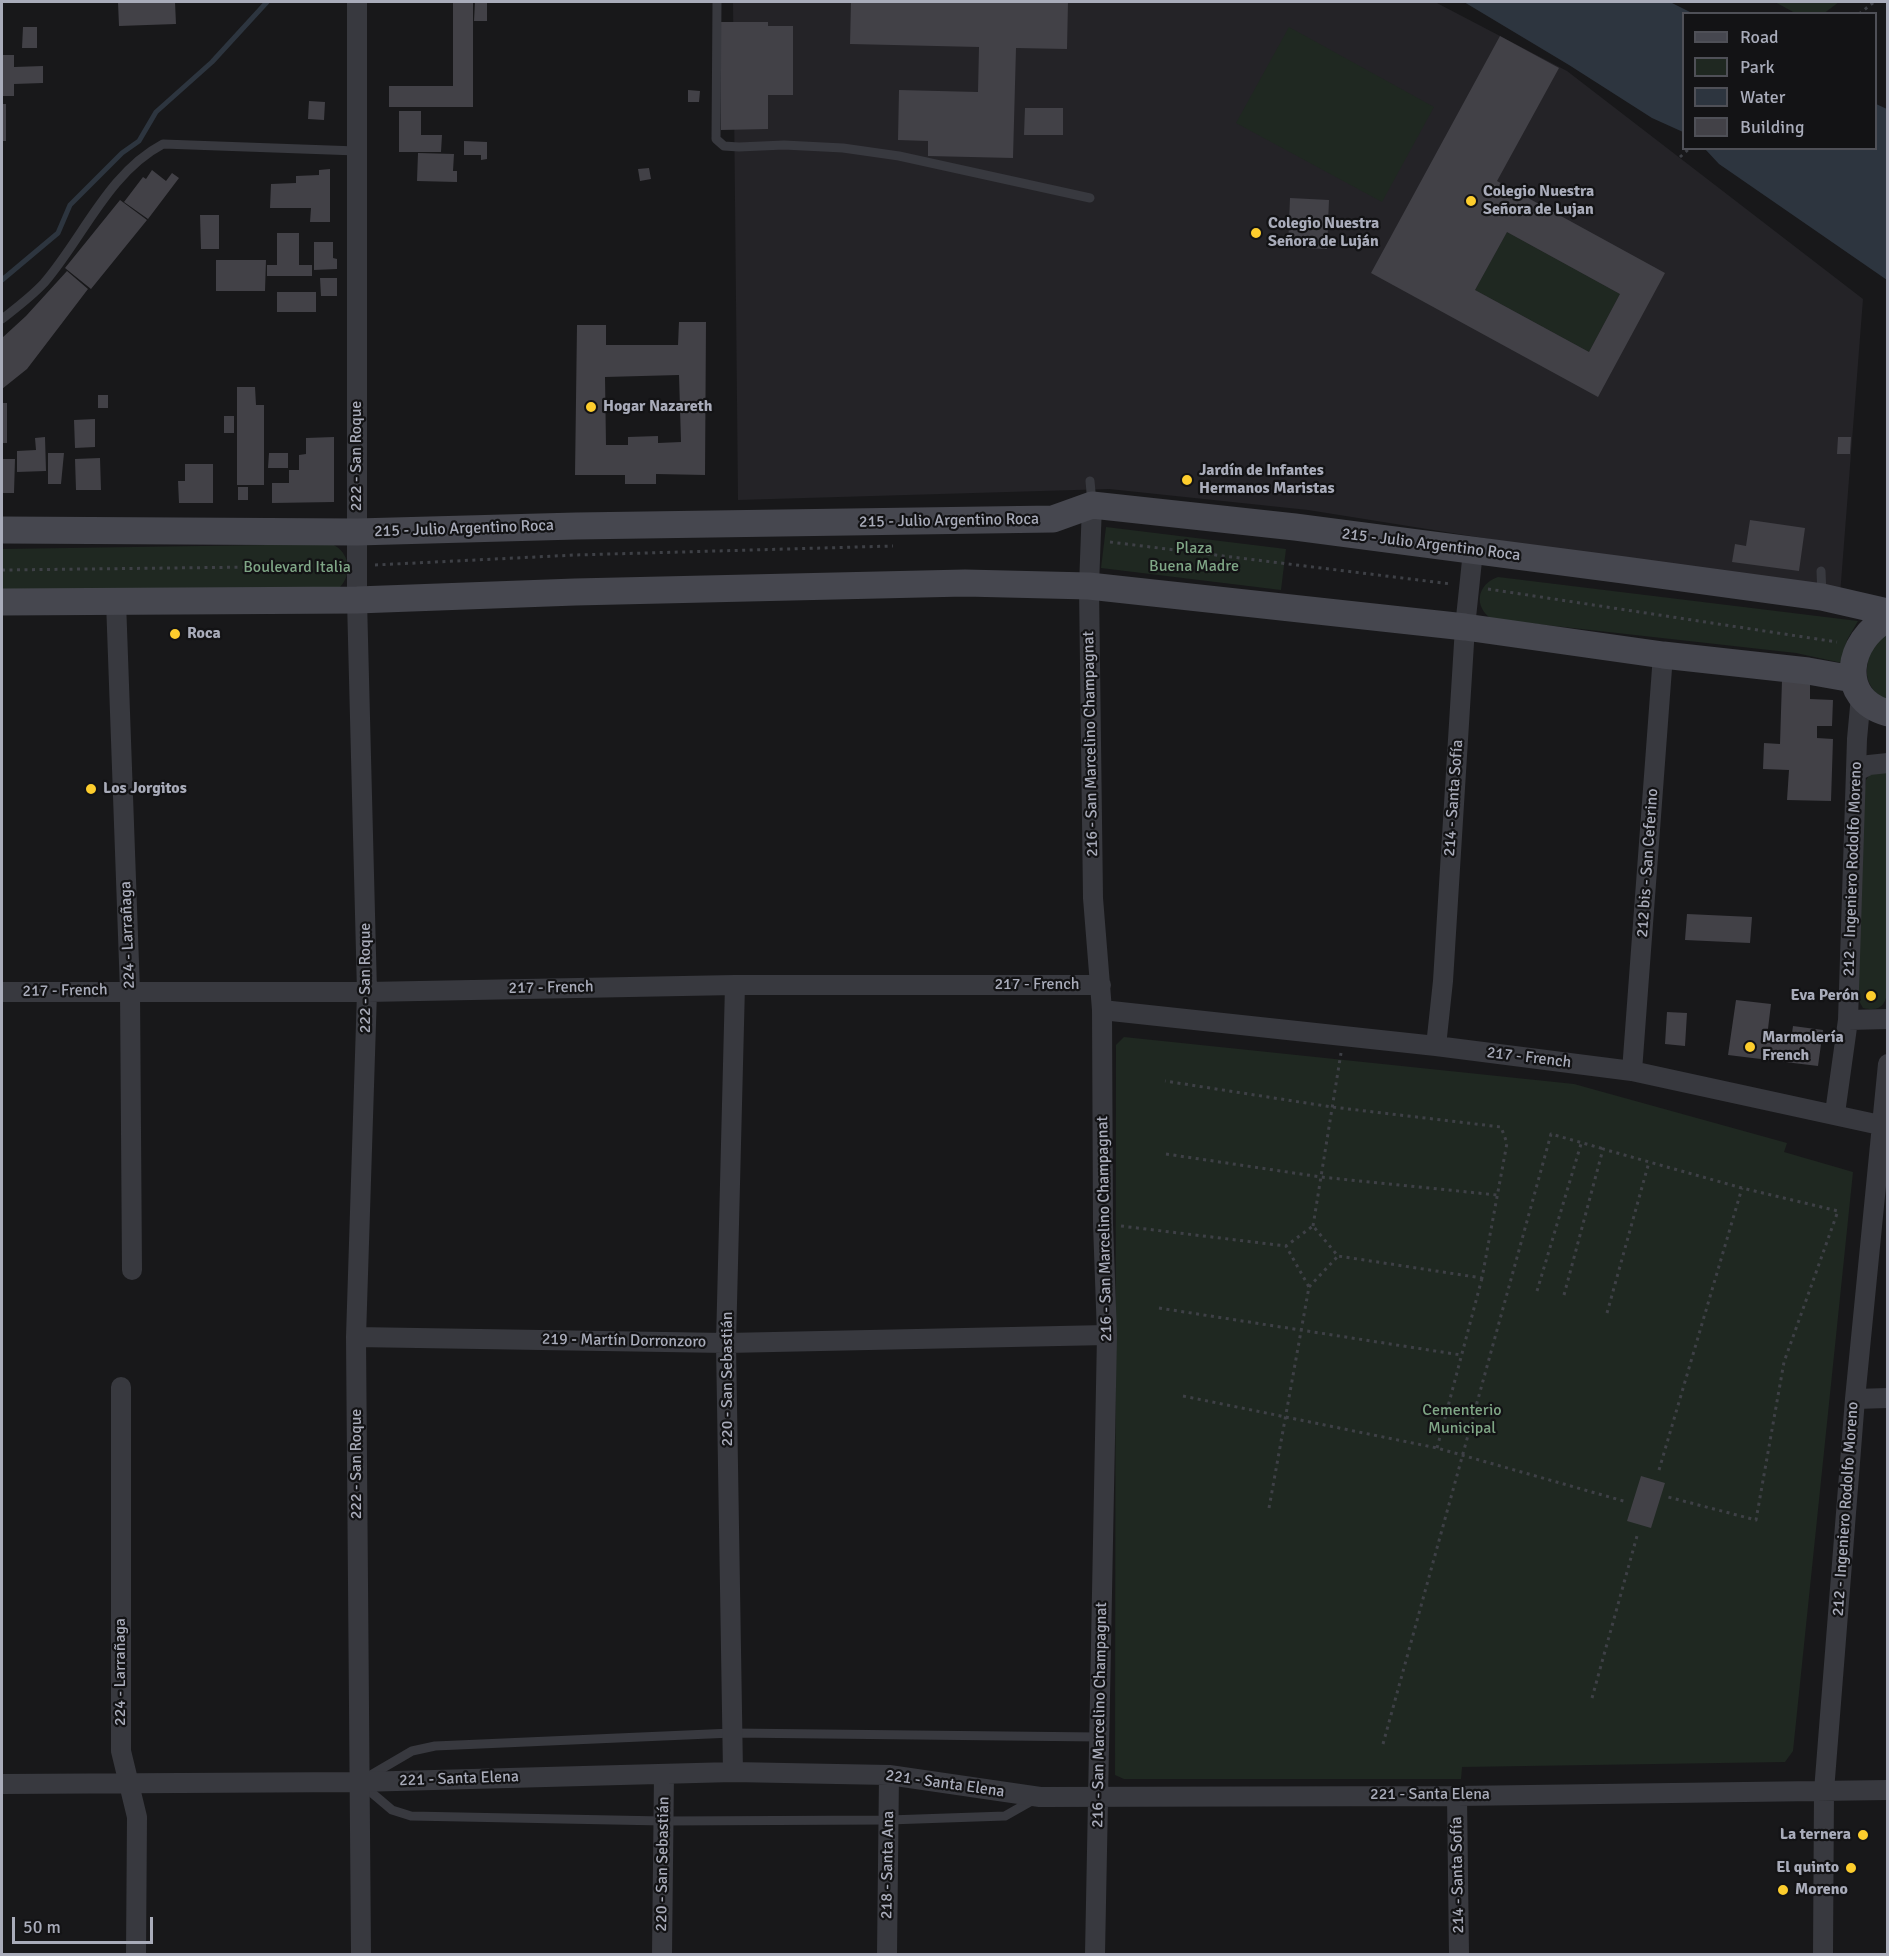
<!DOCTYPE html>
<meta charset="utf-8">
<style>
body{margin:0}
#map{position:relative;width:1889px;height:1956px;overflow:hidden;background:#18181a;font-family:Signika,sans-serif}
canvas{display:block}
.frame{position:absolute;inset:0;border:3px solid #a9acba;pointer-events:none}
.legend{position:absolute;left:1682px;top:12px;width:195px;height:138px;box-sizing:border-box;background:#131315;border:2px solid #4f5057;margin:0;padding:8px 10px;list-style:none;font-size:18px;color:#a9acba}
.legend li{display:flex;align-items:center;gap:12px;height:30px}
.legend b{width:30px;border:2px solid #4f5057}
.scale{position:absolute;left:12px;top:1917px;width:141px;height:27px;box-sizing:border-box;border:3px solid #a9acba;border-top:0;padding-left:8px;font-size:18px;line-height:21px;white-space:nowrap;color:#a9acba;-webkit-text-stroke:4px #131315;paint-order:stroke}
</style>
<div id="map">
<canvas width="1889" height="1956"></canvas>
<div class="frame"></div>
<ul class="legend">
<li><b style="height:8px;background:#46474f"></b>Road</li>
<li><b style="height:16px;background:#1f2821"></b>Park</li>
<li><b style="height:16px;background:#2d353f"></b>Water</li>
<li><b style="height:16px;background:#424147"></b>Building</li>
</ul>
<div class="scale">50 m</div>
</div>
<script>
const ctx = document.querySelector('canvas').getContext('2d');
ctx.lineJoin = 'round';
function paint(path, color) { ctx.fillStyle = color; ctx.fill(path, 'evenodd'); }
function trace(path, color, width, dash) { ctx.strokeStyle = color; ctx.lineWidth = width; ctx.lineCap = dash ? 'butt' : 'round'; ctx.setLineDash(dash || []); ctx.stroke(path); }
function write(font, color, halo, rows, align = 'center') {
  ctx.font = font + ' Signika,sans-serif'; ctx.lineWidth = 4.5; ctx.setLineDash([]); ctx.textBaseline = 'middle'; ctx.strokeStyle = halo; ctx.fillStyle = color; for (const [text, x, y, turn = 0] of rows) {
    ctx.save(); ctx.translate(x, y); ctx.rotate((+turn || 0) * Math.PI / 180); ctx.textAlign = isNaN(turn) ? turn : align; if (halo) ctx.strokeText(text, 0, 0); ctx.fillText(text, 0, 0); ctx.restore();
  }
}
const built = new Path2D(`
 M733 2H1435L1567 71 1863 299 1840 595 1308 510 1109 489 738 500Z`);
const green = new Path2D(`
 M1775 2H1839L1823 14 1795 13Z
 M1289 27 1434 107 1382 202 1236 123Z
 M1507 232 1620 294 1589 352 1475 290Z
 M1106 527 1286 549 1281 590 1101 568Z
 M332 544C350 552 353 575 339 588L2 595V549Z
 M1498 577 1858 621 1847 640 1842 663 1796 653 1492 619C1473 607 1477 584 1498 577Z
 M1887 633V708C1863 677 1864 680 1872 641Z
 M1887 769 1888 988C1886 1005 1881 1012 1863 1008L1858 999 1864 796 1866 780 1870 774Z
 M1124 1037 1574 1084 1787 1143 1784 1152 1853 1172 1793 1751 1785 1762 1462 1767 1461 1779H1124L1115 1775 1116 1045Z`);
const water = new Path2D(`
 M1464 2H1670L1692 13 1684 14 1683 132 1652 118 1569 65Z
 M1876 104 1887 109V280L1719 164 1705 149 1876 148Z`);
const stream = new Path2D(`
 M2 280 58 233 70 205 122 153 139 141 156 112 212 62 267 2`);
const building = new Path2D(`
 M118 2H175L176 24 119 26Z
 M453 2H473V107H389V86H453Z
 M475 2H487V21H474Z
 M851 2H1068L1067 49 1016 48 1013 158 928 156V141L898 140 899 90 978 92 979 47 850 44Z
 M720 22H768V26H793V95H768V129L721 130Z
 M23 27H37V48H22Z
 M1500 36 1559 68 1497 181 1665 273 1598 397 1371 273ZM1507 232 1620 294 1589 352 1475 290Z
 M2 55H14V67L43 66V83L14 84V96H2Z
 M688 90 700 91 699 102H688Z
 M309 101 325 102 324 120 308 119Z
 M2 104H6V141H2Z
 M1025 108H1063V135H1024Z
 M399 111H421V135H442L441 152H399Z
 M464 141 487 142V159L481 160V155H464Z
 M418 153 454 154 453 171H457V182L417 181Z
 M649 168 651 179 640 181 638 169Z
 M330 169V222H310L311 208H270L271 184 296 183V176L319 175V170Z
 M152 170 166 181 172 173 179 178 148 219 124 202 143 177 146 179Z
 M1290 198 1329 200 1327 249 1288 247Z
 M120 200 147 220 91 289 65 268Z
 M200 215H219V249H201Z
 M277 233H299V265H312V276H267V265H277Z
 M314 242H333V258L337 259V269L314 270Z
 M216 260H266L265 291H216Z
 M67 271 88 289 27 369 2 389V338L26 316Z
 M320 278H337V296H321Z
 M277 292H316V312H277Z
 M679 322H706L705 475 656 474V484H625V475H575L577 325H606V345H678ZM679 375 681 442 658 443V436L628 437V445H606L605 377Z
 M237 387H255L256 405H264V485H237Z
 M98 395H108V408H98Z
 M2 403H7V443H2Z
 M224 416H234V433H224Z
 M95 419V447L75 448 74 420Z
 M45 437 46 471 17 472V451L36 450 35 438Z
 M334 437V502L272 503V483H289V470H299V455L306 454V438Z
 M1838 437H1851L1850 454H1837Z
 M48 453H64L61 484H48Z
 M269 453H288V468H268Z
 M100 458 101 490H76L75 459Z
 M2 459H15L14 493H2Z
 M185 464H213V503H179L178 481H185Z
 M238 487H248V500H238Z
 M1750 520 1805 528 1799 571 1732 562 1735 544 1746 546Z
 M1782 680 1810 681V699L1833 700 1832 726H1817V738L1833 739 1831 801 1787 800 1789 770 1763 769 1764 743 1780 744Z
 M1687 914 1752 917 1750 943 1685 940Z
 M1736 1000 1771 1004 1767 1037 1791 1040 1793 1026 1823 1030 1818 1066 1728 1055Z
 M1667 1012 1687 1013 1685 1046 1665 1044Z
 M1641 1476 1665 1483 1651 1528 1627 1521Z`);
const path = new Path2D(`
 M1859 14 1874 2
 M1680 157 1690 148
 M1110 542 1451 584
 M375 565 575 555 893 546
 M2 570 339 566
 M1488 589 1837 642
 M1166 1154 1321 1177 1497 1195
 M1121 1226 1286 1246 1313 1226 1338 1256 1482 1278 1507 1143 1501 1127 1332 1107 1165 1081
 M1313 1226 1341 1053
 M1309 1287 1338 1256
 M1537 1291 1581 1144
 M1564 1295 1603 1149 1742 1188 1838 1211 1784 1362 1756 1520 1668 1497
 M1159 1308 1461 1355
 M1607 1313 1649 1162
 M1183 1396 1437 1448 1627 1502
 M1437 1448 1482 1278
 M1659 1470 1742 1188
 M1269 1508 1309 1287 1286 1246
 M1592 1698 1637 1536
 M1383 1744 1551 1134 1604 1149`);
const lane = new Path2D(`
 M717 2 716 139 724 146 739 147 784 145 843 148 899 156 1090 198
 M2 319C16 308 31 297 44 283 83 238 108 173 163 144L357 151
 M1090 481 1092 503
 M1821 571 1822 596
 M1035 1799 1005 1816 889 1820 663 1821 411 1816 392 1810 359 1782 412 1751 435 1746 732 1733 1099 1737`);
const street = new Path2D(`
 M357 2V600L367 992 356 1337 361 1954
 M1092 505 1089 586 1093 898 1102 1010 1103 1224 1107 1335 1095 1954
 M116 601 130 991 132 1270
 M1857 771 1869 765 1888 763
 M2 992H367L735 985H1101
 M1102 1010 1436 1046 1632 1071 1880 1125
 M1848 1020 1888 1019
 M1436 1046 1443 981 1465 627 1473 551
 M1632 1071 1663 655
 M1835 1113 1848 1020 1857 739 1861 696
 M356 1337 726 1343 1107 1335
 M121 1387V1751L137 1817 136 1954
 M1855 1399 1888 1398
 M733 1772 726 1343 735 985
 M2 1784 359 1782 733 1772 889 1775 1040 1797 1457 1796 1888 1790
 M1457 1796 1459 1954
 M662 1954 664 1774
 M887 1954 889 1775
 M1823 1954 1824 1791 1855 1399 1888 1064`);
const secondary = new Path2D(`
 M2 530 357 532 576 526 1053 519 1092 505 1295 527 1624 570 1822 597 1888 612
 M2 602 357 600 575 592 965 583 1089 586 1465 627 1663 655 1808 671 1853 679
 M1888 619C1847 639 1836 699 1888 713`);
const markers = [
 [1471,201,6,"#fdcd2d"],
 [1256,233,6,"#fdcd2d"],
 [591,407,6,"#fdcd2d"],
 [1187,480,6,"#fdcd2d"],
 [175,634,6,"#fdcd2d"],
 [91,789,6,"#fdcd2d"],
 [1871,996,6,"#fdcd2d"],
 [1750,1047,6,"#fdcd2d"],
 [1863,1835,6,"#fdcd2d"],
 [1851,1868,6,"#fdcd2d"],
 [1783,1890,6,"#fdcd2d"]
];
const poiNames = [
 ["Colegio Nuestra",1483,192],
 ["Señora de Lujan",1483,210],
 ["Colegio Nuestra",1268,224],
 ["Señora de Luján",1268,242],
 ["Hogar Nazareth",603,407],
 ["Jardín de Infantes",1199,471],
 ["Hermanos Maristas",1199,489],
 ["Roca",187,634],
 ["Los Jorgitos",103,789],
 ["Eva Perón",1859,996,"right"],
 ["Marmolería",1762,1038],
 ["French",1762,1056],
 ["La ternera",1851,1835,"right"],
 ["El quinto",1839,1868,"right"],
 ["Moreno",1795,1890]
];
const streetNames = [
 ["222 - San Roque",357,456,-90],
 ["215 - Julio Argentino Roca",949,521,-1],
 ["215 - Julio Argentino Roca",464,529,-2],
 ["215 - Julio Argentino Roca",1431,545,7],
 ["216 - San Marcelino Champagnat",1091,744,-91],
 ["214 - Santa Sofía",1454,798,-86],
 ["212 bis - San Ceferino",1648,863,-86],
 ["212 - Ingeniero Rodolfo Moreno",1853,869,-88],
 ["224 - Larrañaga",128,935,-92],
 ["222 - San Roque",366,978,-90],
 ["217 - French",1037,985],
 ["217 - French",551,988,-1],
 ["217 - French",65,991,-1],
 ["217 - French",1529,1058,7],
 ["216 - San Marcelino Champagnat",1105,1229,-91],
 ["219 - Martín Dorronzoro",624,1341,1],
 ["220 - San Sebastián",728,1379,-90],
 ["222 - San Roque",357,1464,-90],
 ["212 - Ingeniero Rodolfo Moreno",1846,1509,-86],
 ["224 - Larrañaga",121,1672,-90],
 ["216 - San Marcelino Champagnat",1100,1715,-89],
 ["221 - Santa Elena",459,1779,-2],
 ["221 - Santa Elena",945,1784,8],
 ["221 - Santa Elena",1430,1795],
 ["220 - San Sebastián",663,1864,-89],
 ["218 - Santa Ana",888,1865,-89],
 ["214 - Santa Sofía",1458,1875,-91]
];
const parkNames = [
 ["Plaza",1194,549],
 ["Buena Madre",1194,567],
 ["Boulevard Italia",297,568],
 ["Cementerio",1462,1411],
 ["Municipal",1462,1429]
];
paint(built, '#242327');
paint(green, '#1f2821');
paint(water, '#2d353f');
trace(stream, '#2d353f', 5);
paint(building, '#424147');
trace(path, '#3e4046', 3, [3, 4.5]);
trace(lane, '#38393f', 9);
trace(street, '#38393f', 20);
trace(secondary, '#46474f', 27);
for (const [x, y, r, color] of markers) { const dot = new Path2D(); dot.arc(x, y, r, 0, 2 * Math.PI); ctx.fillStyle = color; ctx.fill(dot); trace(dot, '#131315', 2); }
write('bold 16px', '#a9acba', '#131315', poiNames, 'left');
write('16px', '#a9acba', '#131315', streetNames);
write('16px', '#7fa686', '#131315', parkNames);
</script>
